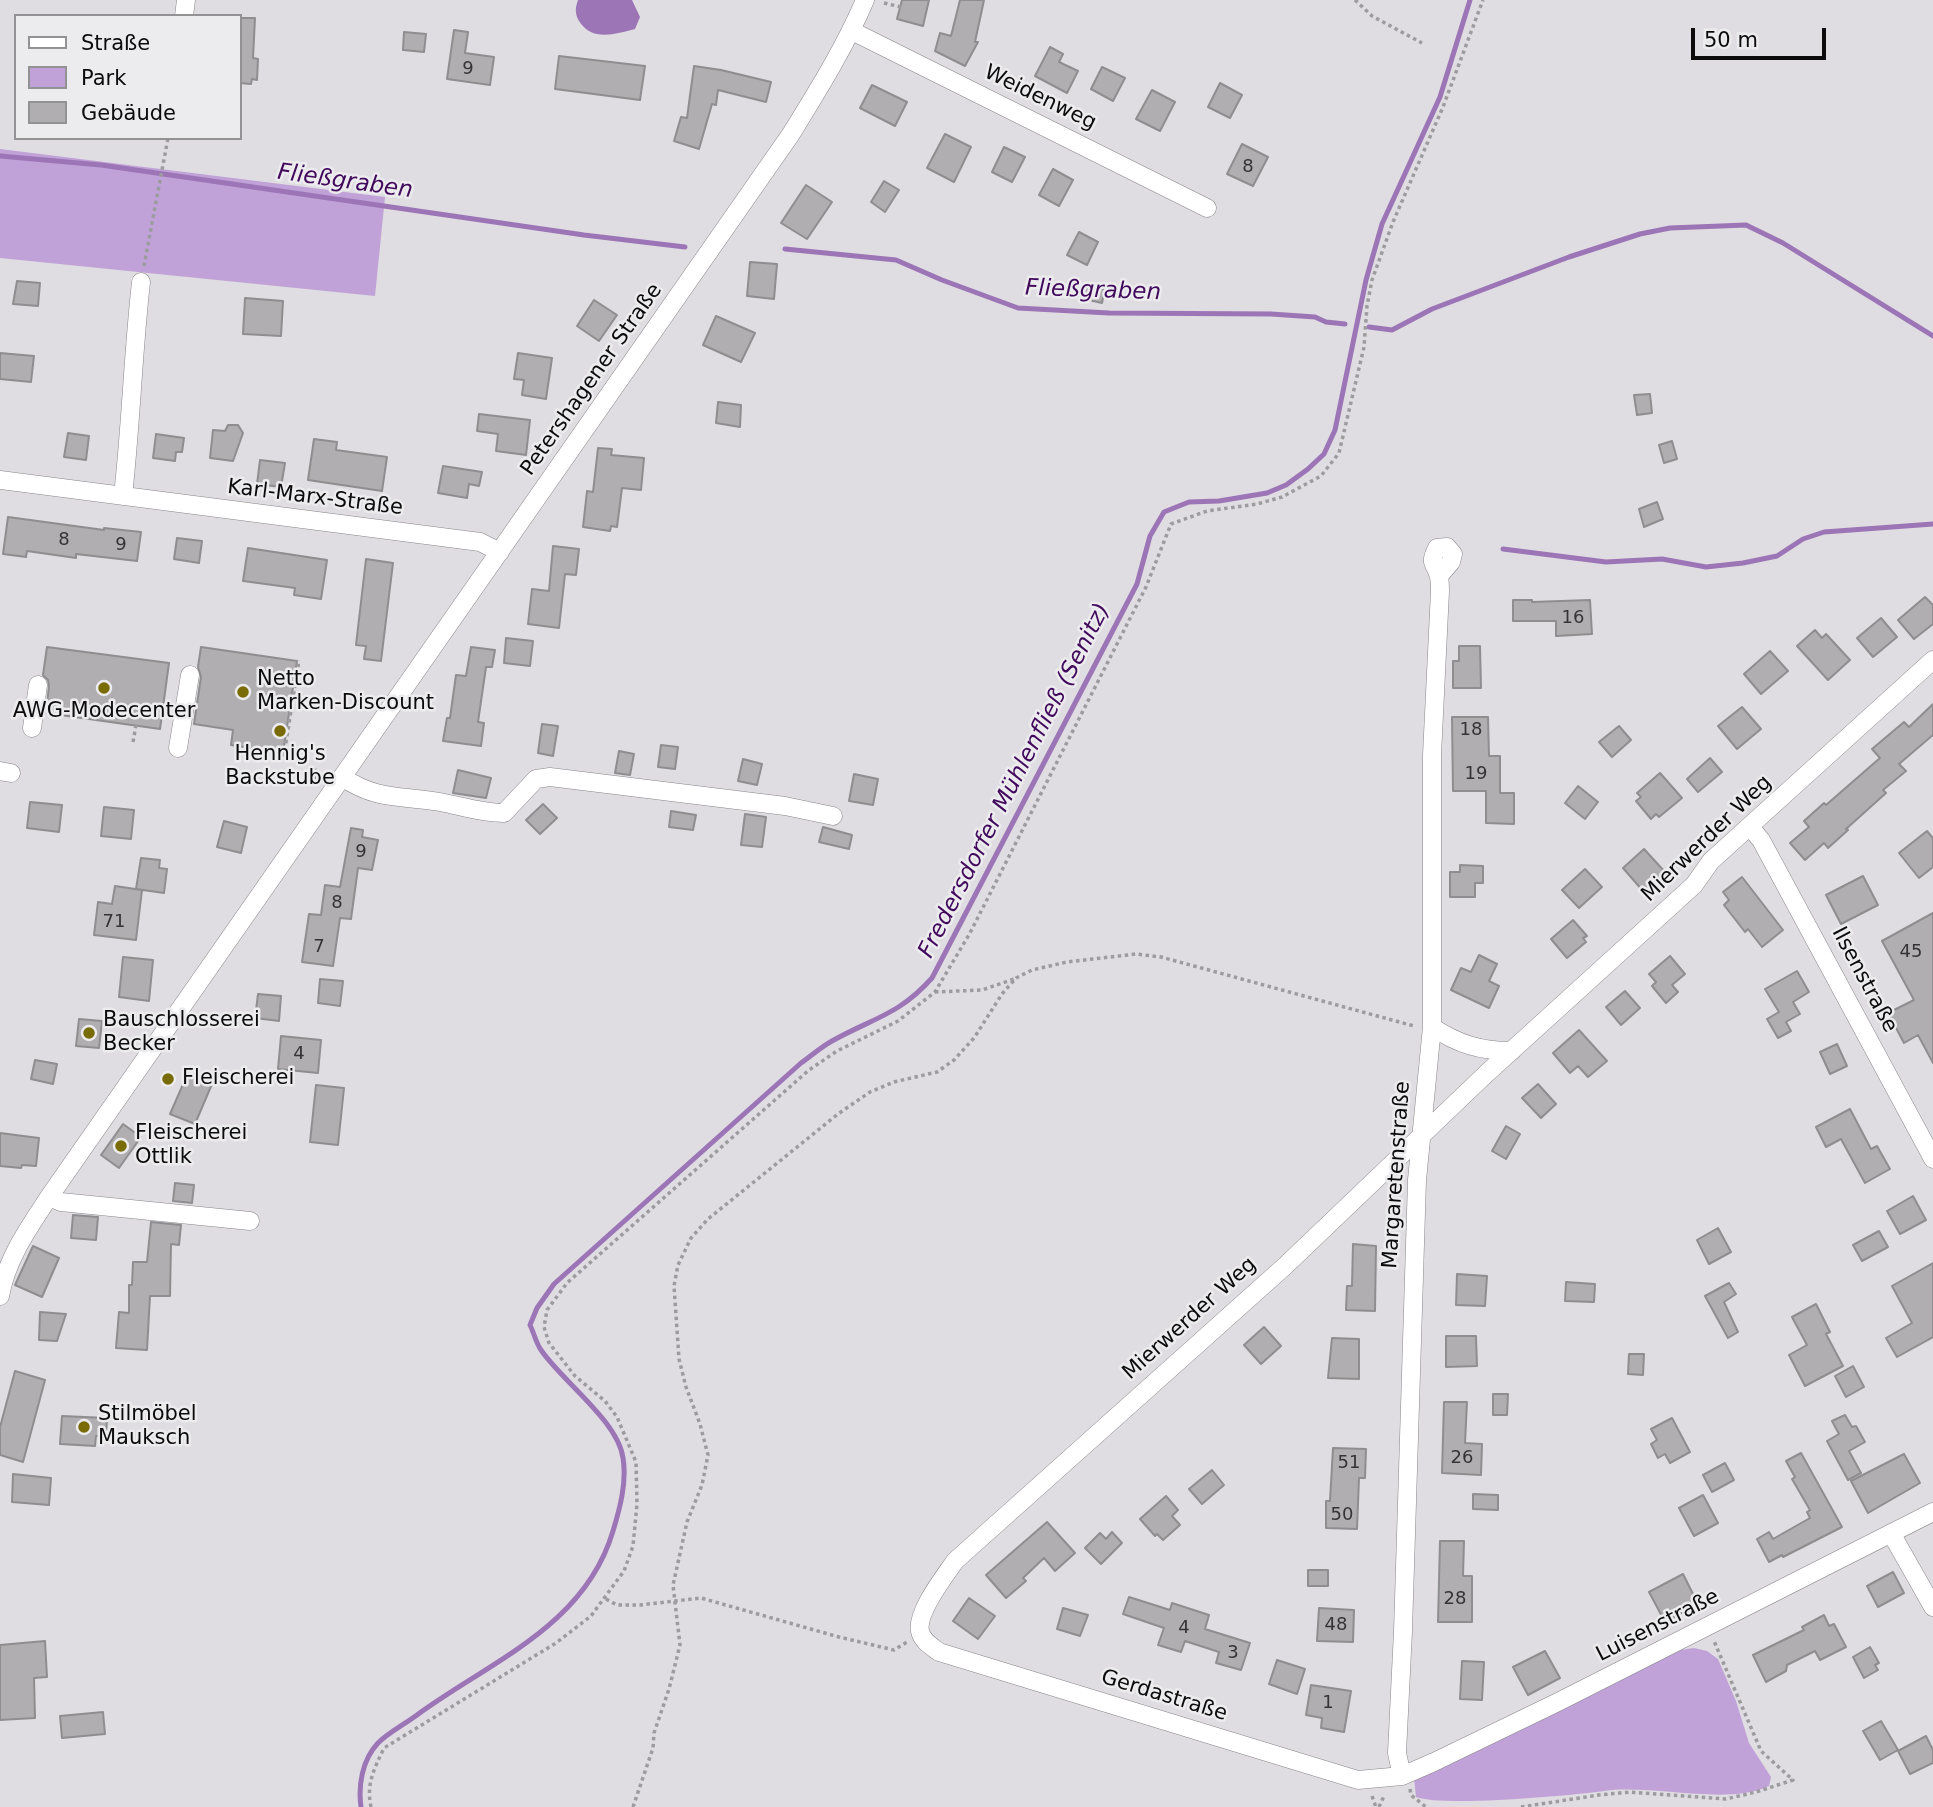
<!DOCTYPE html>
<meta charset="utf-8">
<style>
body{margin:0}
#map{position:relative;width:1933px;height:1807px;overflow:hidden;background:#dfdde1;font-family:"DejaVu Sans",sans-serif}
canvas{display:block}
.legend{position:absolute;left:14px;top:14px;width:228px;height:126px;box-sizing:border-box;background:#ecebee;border:2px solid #929194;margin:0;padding:9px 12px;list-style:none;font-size:21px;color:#0c0b0c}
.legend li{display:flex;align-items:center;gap:14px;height:35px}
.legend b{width:35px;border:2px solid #929194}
.scale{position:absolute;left:1691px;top:28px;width:135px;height:32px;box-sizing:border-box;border:4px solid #0c0b0c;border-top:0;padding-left:9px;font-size:21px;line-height:24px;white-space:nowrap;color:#0c0b0c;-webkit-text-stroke:5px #ecebee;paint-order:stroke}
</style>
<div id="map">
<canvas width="1933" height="1807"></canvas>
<ul class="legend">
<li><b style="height:9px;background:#fff"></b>Straße</li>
<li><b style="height:19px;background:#c1a2d8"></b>Park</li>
<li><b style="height:19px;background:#b0aeb1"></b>Gebäude</li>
</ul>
<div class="scale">50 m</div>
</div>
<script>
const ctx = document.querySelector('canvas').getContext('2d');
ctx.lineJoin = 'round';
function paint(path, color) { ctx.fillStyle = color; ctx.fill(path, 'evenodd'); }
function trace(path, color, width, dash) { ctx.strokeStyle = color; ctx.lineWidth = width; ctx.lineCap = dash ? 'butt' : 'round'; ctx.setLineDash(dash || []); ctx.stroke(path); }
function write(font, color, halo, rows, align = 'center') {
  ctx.font = font + ' "DejaVu Sans",sans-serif'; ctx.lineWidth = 5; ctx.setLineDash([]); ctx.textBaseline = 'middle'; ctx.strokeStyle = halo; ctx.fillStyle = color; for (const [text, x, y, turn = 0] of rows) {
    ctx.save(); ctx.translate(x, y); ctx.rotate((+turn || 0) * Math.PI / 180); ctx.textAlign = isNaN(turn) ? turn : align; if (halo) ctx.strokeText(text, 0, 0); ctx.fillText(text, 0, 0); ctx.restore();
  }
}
const green = new Path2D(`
 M0 149 385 197 375 296 0 258Z
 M1694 1648 1707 1651 1718 1659 1736 1701 1749 1743 1771 1777 1769 1786C1726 1806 1653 1784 1604 1791 1567 1796 1442 1807 1416 1797L1414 1778 1494 1739 1553 1714 1680 1650Z`);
const water = new Path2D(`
 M578 0H632L640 17 635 29C615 34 592 42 579 21 575 14 575 8 578 0Z`);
const stream = new Path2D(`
 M0 156 101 165 584 235 685 247
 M785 249 896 260 942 280 1018 308 1109 313 1271 314 1315 317 1326 322 1345 324
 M1369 327 1392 330 1432 309 1569 257 1640 234 1670 228 1746 225 1783 243 1933 336
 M1503 549 1606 562 1662 559 1706 567 1743 563 1777 556 1803 539 1824 532 1933 524
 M361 1807C358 1786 362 1760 378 1743 389 1732 405 1724 417 1715 491 1661 585 1626 613 1531 620 1508 627 1482 623 1458 618 1421 562 1381 541 1350 536 1343 534 1333 530 1325L537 1308 554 1284 801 1063C811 1056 821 1047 832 1041 873 1018 899 1015 932 978L1137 584 1150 536 1164 512 1189 502 1219 501 1267 493 1286 485 1308 469 1324 454 1335 430 1366 280 1382 224 1440 97 1470 0`);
const building = new Path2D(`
 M902 0H929L923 26 897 19Z
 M960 0H984L975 42H978L965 66 935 51 940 33 951 36Z
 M240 18H255L253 58 258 59 257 80 252 79 251 84 240 83Z
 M454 30 468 32 465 53 494 57 490 85 447 79Z
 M404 32 426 34 424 52 403 50Z
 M1050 47 1063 54 1059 62 1078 71 1067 93 1035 76Z
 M559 56 645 66 640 100 555 89Z
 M694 66 721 70 771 82 766 102 718 90 716 105 712 104 699 149 674 141 681 117 687 118Z
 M1102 67 1125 78 1113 101 1091 89Z
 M1220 83 1242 95 1230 118 1208 107Z
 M872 85 907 102 895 126 860 108Z
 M1152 90 1175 102 1160 131 1136 119Z
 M945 134 971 147 954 182 927 168Z
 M1242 144 1268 157 1253 186 1227 174Z
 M1004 147 1025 157 1012 182 992 172Z
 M1053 169 1073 180 1059 206 1039 195Z
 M884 181 899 190 885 212 871 202Z
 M806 185 832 202 807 239 781 223Z
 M1079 232 1098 242 1087 265 1067 255Z
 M750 262 777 264 774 299 747 296Z
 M17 281 40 283 38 306 13 304Z
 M1083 284 1105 289 1102 303 1080 298Z
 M245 298 283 301 281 336 243 334Z
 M594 300 617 315 599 341 577 326Z
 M716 316 755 333 741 362 703 345Z
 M0 353 34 356 31 382 0 379Z
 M518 353 552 358 546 399 522 395 524 380 514 379Z
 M1650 394 1652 413 1637 415 1634 395Z
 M718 402 741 405 740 427 716 423Z
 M479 414 530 420 526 455 496 451 498 434 477 431Z
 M228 425H238L243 433 233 461 210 458 213 430 225 431Z
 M68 433 89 436 86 460 64 457Z
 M156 434 184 438 182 452H176L175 461 153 458Z
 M314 439 337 442 336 450 387 457 382 491 308 480Z
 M1672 441 1677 459 1664 463 1659 445Z
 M598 448 612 449 611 455 644 458 641 490 622 488 617 527 611 526 610 531 583 527 587 491 593 492Z
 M260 460 285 463 281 487 257 484Z
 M443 466 482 472 479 486 469 484 467 498 438 493Z
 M1657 502 1663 519 1644 527 1639 509Z
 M8 517 104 530V528L141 532 137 561 76 554V558L27 551 26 557 3 554Z
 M177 538 202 541 199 563 174 559Z
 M553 546 579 549 576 575 565 574 559 628 528 624 532 589 549 591Z
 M248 548 327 560 321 599 294 595 295 588 243 581Z
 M366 559 393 563 381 661 364 659 366 646 356 645Z
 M1925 597 1933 605V624L1914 639 1898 620Z
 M1513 600H1532V602L1590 600 1592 634 1556 636V621H1513Z
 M1881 618 1897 637 1873 657 1857 638Z
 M1815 630 1822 638 1826 634 1850 660 1828 680 1797 646Z
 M506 638 533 641 530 666 504 663Z
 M1459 646H1480L1481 688H1453V661H1459Z
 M47 647 169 663 160 729 46 713 49 686 48 680 43 675Z
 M201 647 297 661 283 753 231 745 233 730 194 724 201 677 198 667Z
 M471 647 495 650 492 667H486L478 722 484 723 481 746 443 741 447 718H450L456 675 466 676Z
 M1770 651 1788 671 1761 694 1744 674Z
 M1933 704V735L1899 764 1906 771 1883 790 1886 793 1846 829 1848 830 1828 848 1824 843 1805 860 1790 843 1809 827 1804 821 1824 803 1826 805 1880 758 1872 749 1904 722 1909 727Z
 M1742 707 1761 729 1737 749 1718 726Z
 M1452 717H1488L1489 756H1500V793H1514V824L1486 823V791H1453Z
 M542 724 558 726 553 756 538 753Z
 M1619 726 1631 740 1612 757 1599 742Z
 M661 745 678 747 675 769 658 767Z
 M619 751 634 754 630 775 615 773Z
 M1710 758 1722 772 1698 792 1687 779Z
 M743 759 762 764 757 785 738 781Z
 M458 770 491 778 486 798 453 793Z
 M1660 773 1682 798 1659 817 1656 814 1651 819 1636 801 1641 797 1637 793Z
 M854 774 878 779 873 805 849 801Z
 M1578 786 1598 802 1585 819 1565 803Z
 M30 802 62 805 59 832 27 828Z
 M543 804 557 818 540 834 526 820Z
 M104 807 134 810 131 839 101 836Z
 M671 811 696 815 693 830 669 827Z
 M745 814 766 817 762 847 741 845Z
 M224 821 247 827 241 853 217 847Z
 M823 827 852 835 849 849 819 842Z
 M351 828 363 830 362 837 378 840 372 870 358 868 351 919 340 918 333 966 302 962 309 914 321 915 325 885 340 887Z
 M1927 831 1933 838V867L1919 878 1899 853Z
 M1644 849 1665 872 1643 891 1623 868Z
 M141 858 160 860 159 868 167 869 164 893 136 889Z
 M1460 865 1483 866V883H1475V897H1450V872H1460Z
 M1585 869 1602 887 1579 908 1562 890Z
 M1863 876 1878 905 1841 924 1826 895Z
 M1742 877 1783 930 1762 947 1748 929 1745 932 1724 905 1729 900 1723 892Z
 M115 886 142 890 136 940 94 935 98 902 112 904Z
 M1933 913V1063L1918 1035 1904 1043 1888 1013 1914 1000 1882 941Z
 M1573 920 1587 936 1583 938 1586 942 1567 958 1551 939Z
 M1479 955 1497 964 1489 981 1499 986 1489 1008 1451 990 1461 968 1471 972Z
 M1670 956 1685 974 1672 985 1678 992 1666 1003 1652 986 1656 982 1649 974Z
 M123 957 153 960 149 1001 119 997Z
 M1797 971 1809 992 1793 1002 1800 1014 1786 1022 1791 1031 1778 1038 1767 1019 1779 1012 1765 989Z
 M320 979 343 981 340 1006 318 1003Z
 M1625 991 1640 1008 1621 1025 1606 1007Z
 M258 994 281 996 279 1021 255 1018Z
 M79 1019 102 1021 99 1048 76 1046Z
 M1579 1030 1607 1061 1588 1077 1578 1066 1570 1073 1553 1053Z
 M281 1036 321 1040 318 1073 278 1069Z
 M1837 1044 1847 1066 1830 1074 1820 1052Z
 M35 1060 57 1064 53 1084 31 1079Z
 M188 1073 212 1084 195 1124 170 1114Z
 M1538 1084 1556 1104 1541 1118 1522 1098Z
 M316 1085 344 1088 338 1145 310 1142Z
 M1850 1109 1871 1149 1877 1146 1890 1169 1865 1183 1841 1139 1826 1147 1816 1127Z
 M123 1124 141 1137 119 1168 101 1155Z
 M1506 1126 1520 1134 1506 1159 1492 1151Z
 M0 1133 39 1138 36 1166 22 1165 21 1168 0 1166Z
 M175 1183 194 1185 192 1203 173 1201Z
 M1913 1196 1926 1220 1900 1234 1887 1211Z
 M73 1215 98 1217 96 1240 71 1238Z
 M151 1222 181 1225 179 1245 171 1244 170 1296H150L147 1350 116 1348 119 1312 129 1313V1285H132L133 1262H147Z
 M1718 1228 1731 1252 1709 1264 1697 1240Z
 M1879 1231 1888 1247 1862 1261 1853 1245Z
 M1353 1244 1376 1246 1375 1311 1346 1310 1347 1286H1352Z
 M33 1246 59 1258 42 1297 15 1285Z
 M1933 1263V1337L1897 1357 1886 1338 1912 1323 1892 1286Z
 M1457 1274 1487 1276 1485 1306 1456 1305Z
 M1566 1282 1595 1284 1594 1302 1565 1301Z
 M1729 1283 1736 1294 1724 1302 1738 1332 1728 1338 1705 1296Z
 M1816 1304 1830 1332 1826 1334 1843 1366 1805 1386 1789 1355 1807 1345 1792 1317Z
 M40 1312 66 1314 57 1341 39 1340Z
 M1264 1327 1281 1346 1261 1364 1244 1345Z
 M1446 1336H1476L1477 1366 1446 1367Z
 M1332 1338 1359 1339V1379L1328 1378Z
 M1629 1354H1644L1643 1375 1628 1374Z
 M1853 1366 1864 1387 1846 1397 1835 1376Z
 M15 1371 45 1380 23 1462 0 1455V1427Z
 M1493 1394H1508L1507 1415H1493Z
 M1444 1402H1467L1465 1443 1482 1444 1481 1475 1442 1473Z
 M1845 1415 1852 1427 1856 1426 1865 1442 1849 1451 1861 1473 1848 1480 1827 1441 1839 1434 1832 1421Z
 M62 1416 107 1418 106 1436H96L95 1446 60 1444Z
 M1672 1418 1690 1452 1670 1463 1665 1454 1658 1458 1651 1444 1657 1440 1651 1429Z
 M1333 1448 1366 1449 1365 1478H1359L1357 1529 1326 1528V1501H1330Z
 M1801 1453 1842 1527 1783 1557 1782 1555 1769 1562 1757 1539 1769 1532 1773 1539 1810 1518 1807 1512 1810 1510 1792 1479 1795 1477 1786 1461Z
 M1904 1454 1920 1483 1868 1513 1851 1481Z
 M1725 1463 1734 1480 1712 1492 1703 1475Z
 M1212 1470 1224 1485 1202 1504 1189 1489Z
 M13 1474 51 1478 49 1505 12 1502Z
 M1473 1494 1498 1495V1510L1473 1509Z
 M1703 1495 1718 1523 1694 1536 1679 1508Z
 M1166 1496 1178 1510 1172 1516 1180 1525 1163 1540 1157 1534 1155 1536 1140 1519Z
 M1047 1522 1075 1553 1055 1571 1044 1558 1023 1578 1026 1581 1006 1598 986 1575Z
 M1112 1532 1122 1543 1101 1564 1085 1548 1100 1533 1106 1539Z
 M1440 1541H1464L1463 1576H1472V1622H1438Z
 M1308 1570H1328V1586H1308Z
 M1893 1572 1904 1593 1878 1607 1867 1586Z
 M1683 1574 1698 1604 1665 1622 1649 1592Z
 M1129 1597 1170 1610 1172 1603 1209 1615 1205 1629 1250 1643 1241 1670 1216 1663 1219 1652 1185 1641 1181 1652 1158 1645 1164 1628 1123 1614Z
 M969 1598 995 1616 978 1639 953 1621Z
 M1063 1608 1088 1615 1080 1636 1057 1629Z
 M1319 1608 1354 1610 1353 1642 1317 1641Z
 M1824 1615 1829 1626 1834 1624 1846 1647 1820 1660 1815 1651 1787 1665 1786 1671 1766 1682 1753 1655 1804 1630 1802 1627Z
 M45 1641 47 1677 34 1678 35 1718 0 1720V1645Z
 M1870 1647 1879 1663 1875 1665 1878 1670 1864 1678 1853 1657Z
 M1545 1651 1560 1678 1528 1695 1513 1667Z
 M1277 1660 1305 1669 1297 1694 1269 1684Z
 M1462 1661 1484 1662 1482 1700 1460 1699Z
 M1311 1685 1351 1691 1344 1732 1321 1728 1322 1718 1306 1715Z
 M103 1712 105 1734 62 1738 60 1716Z
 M1881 1721 1898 1750 1880 1760 1863 1731Z
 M1926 1736 1933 1750V1763L1910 1774 1898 1751Z`);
const path = new Path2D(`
 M1355 0 1372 16 1422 43
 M884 3 901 7
 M144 266 168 138
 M133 742 136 725
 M275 754 284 755 299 660
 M314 786 315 766
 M935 992 982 990 1014 979
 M606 1599 617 1605H640L701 1598 839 1637 894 1650 907 1642
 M1410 1789 1411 1795 1426 1807
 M1372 1796 1376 1807
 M371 1807C366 1784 374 1769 384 1748L556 1643 591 1616 624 1571 633 1546 637 1504 636 1462 617 1417 605 1401 575 1376 549 1343 544 1327 547 1310 567 1283 809 1070 837 1051 898 1021 935 992 970 933 1146 587 1171 524 1207 511 1257 504 1282 497 1321 476 1339 453 1364 347 1367 306 1372 280 1393 222 1443 107 1483 0
 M633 1807 653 1748 654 1733 669 1689 680 1645 673 1585 687 1522 702 1485 708 1455 700 1424 686 1387 679 1359 674 1286 678 1265 691 1238 708 1219 838 1114 870 1092 894 1082 937 1072 954 1060 974 1038 1002 994 1016 978 1032 970 1067 962 1136 954 1161 957 1414 1026
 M1379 1807 1384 1796
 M1521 1807 1599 1795 1630 1792 1726 1799 1756 1792 1793 1780 1761 1751 1714 1641`);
const minor = new Path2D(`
 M184 16 186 0
 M852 31 1207 208
 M0 480 480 542 500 552
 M123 496C131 424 133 353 141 282
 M1933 660 1711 861 1694 885 1487 1073 1285 1266 955 1561C945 1576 916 1612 920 1631 922 1641 931 1646 939 1652L1358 1780 1402 1776 1434 1762 1558 1702 1933 1512
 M32 728 38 685
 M178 748 190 675
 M0 771 11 773
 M342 777C378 801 400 795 440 802 461 806 482 813 504 813L536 779 550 777 785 806 833 816
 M1750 827 1761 840 1933 1159
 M1432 1027C1458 1044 1480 1051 1512 1051
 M49 1197 61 1202 250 1221
 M0 1296C7 1258 28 1229 49 1197L791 134C818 90 845 47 865 0
 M1891 1533 1933 1607
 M1402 1776 1397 1753 1403 1631 1417 1180 1432 1027V755L1440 591C1440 586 1440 582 1439 577 1436 563 1428 565 1437 548L1447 547 1453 554 1451 562 1439 576`);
const markers = [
 [104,688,7,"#796c06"],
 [243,692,7,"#796c06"],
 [280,731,7,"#796c06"],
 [89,1033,7,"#796c06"],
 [168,1079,7,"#796c06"],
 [121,1146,7,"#796c06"],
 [84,1427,7,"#796c06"]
];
const numberNames = [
 ["9",468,69],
 ["8",1248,167],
 ["8",64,540],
 ["9",121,545],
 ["16",1573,618],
 ["18",1471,730],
 ["19",1476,774],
 ["9",361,852],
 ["8",337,903],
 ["71",114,922],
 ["7",319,947],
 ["45",1911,952],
 ["4",299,1054],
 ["26",1462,1458],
 ["51",1349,1463],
 ["50",1342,1515],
 ["28",1455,1599],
 ["48",1336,1625],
 ["4",1184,1628],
 ["3",1233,1653],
 ["1",1328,1703]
];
const streetNames = [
 ["Weidenweg",1040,98,26],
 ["Petershagener Straße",592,380,-55],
 ["Karl-Marx-Straße",315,498,7],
 ["Mierwerder Weg",1707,839,-44],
 ["Ilsenstraße",1864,980,62],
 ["Margaretenstraße",1397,1175,-86],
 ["Mierwerder Weg",1190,1319,-42],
 ["Luisenstraße",1658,1626,-27],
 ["Gerdastraße",1164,1696,17]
];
const poiNames = [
 ["Netto",257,680],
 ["Marken-Discount",257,704],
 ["AWG-Modecenter",104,712,"center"],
 ["Hennig's",280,755,"center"],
 ["Backstube",280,779,"center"],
 ["Bauschlosserei",103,1021],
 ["Becker",103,1045],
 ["Fleischerei",182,1079],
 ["Fleischerei",135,1134],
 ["Ottlik",135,1158],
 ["Stilmöbel",98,1415],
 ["Mauksch",98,1439]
];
const waterNames = [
 ["Fließgraben",345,182,8],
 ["Fließgraben",1093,291,2],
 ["Fredersdorfer Mühlenfließ (Senitz)",1015,781,-63]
];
paint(green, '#c1a2d8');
paint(water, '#9c75b7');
trace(stream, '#9c75b7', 5);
paint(building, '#b0aeb1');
trace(building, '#8e8d8f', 2);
trace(minor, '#888689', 19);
trace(path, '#9c9b9e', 3.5, [3.5, 3.5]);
trace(minor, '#fff', 18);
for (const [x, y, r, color] of markers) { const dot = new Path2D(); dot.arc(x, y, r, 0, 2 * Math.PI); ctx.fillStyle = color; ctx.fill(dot); trace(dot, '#ecebee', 2.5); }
write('18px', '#353435', null, numberNames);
write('21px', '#0c0b0c', '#ecebee', streetNames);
write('21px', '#0c0b0c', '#ecebee', poiNames, 'left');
write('italic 23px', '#41095c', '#ecebee', waterNames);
</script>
